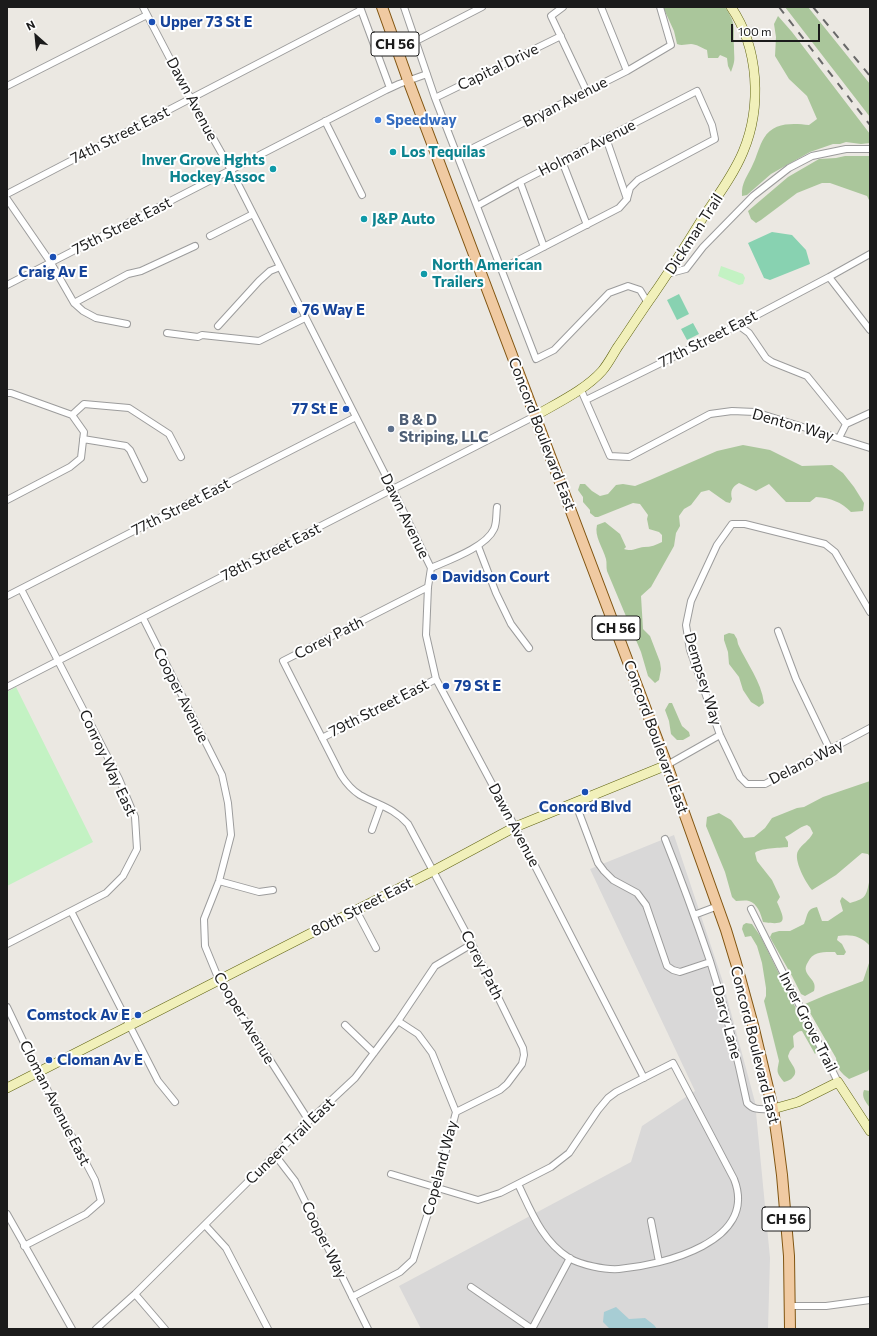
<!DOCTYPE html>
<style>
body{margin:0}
#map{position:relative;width:877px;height:1336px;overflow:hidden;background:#ebe8e2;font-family:Commissioner,sans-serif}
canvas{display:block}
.frame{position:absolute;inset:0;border:8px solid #1b1b1b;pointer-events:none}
.north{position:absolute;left:16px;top:16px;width:40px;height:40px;-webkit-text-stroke:3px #fff;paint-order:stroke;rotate:333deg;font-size:11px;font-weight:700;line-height:16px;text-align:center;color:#1b1b1b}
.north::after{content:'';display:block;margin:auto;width:14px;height:18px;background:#1b1b1b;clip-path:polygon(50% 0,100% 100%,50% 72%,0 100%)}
.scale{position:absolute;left:731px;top:24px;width:89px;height:18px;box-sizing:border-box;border:2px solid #1b1b1b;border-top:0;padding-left:5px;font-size:12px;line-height:14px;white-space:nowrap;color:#1b1b1b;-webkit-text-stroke:3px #fff;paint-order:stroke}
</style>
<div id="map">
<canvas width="877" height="1336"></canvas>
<div class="frame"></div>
<div class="north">N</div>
<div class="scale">100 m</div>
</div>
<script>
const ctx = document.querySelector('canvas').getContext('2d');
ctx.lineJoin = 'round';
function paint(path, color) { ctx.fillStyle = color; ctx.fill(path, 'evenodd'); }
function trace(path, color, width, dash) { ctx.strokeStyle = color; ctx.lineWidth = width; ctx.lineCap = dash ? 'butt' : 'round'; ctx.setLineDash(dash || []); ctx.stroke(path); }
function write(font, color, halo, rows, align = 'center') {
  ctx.font = font + ' Commissioner,sans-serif'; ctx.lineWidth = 4; ctx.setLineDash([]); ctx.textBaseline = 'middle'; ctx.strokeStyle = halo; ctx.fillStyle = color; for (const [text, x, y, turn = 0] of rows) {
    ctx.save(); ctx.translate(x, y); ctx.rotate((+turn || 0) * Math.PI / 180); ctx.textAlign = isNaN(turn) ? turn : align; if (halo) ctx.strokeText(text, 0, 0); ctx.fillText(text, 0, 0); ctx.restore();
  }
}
const residential = new Path2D(`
 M674 835 722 979 755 1102 770 1258 768 1329H421L399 1286 631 1162 642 1126 695 1091 590 869Z`);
const forest = new Path2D(`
 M663 7H725C737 25 733 27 734 47 734 60 736 59 731 72L728 66 727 58 720 55 718 58H708L707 50C702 48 696 44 691 44 686 44 682 46 677 44L674 31Z
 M785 7H808L870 84V117Z
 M778 16 792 32 870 134V143L861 144 846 142 840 144H833L810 152 771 174 747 195 742 196C741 182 748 176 753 164 757 156 759 146 764 138 773 122 793 123 809 125L817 119 807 96 789 79 775 56 776 37 774 24Z
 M845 156H870V202L867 196 830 183H822L797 193 761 220 756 223 751 219 748 211 788 177 819 159 836 158Z
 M743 445 770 450 802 466 832 465 843 473 854 487 864 503 863 511 851 512C841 502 831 498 816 497L810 502H786L769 484 756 491 739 483C732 487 730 491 732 499L730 503 726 502 709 490 701 492 691 505 684 509 679 516 680 526 676 533 674 546 651 587 641 596 643 629 650 636 660 662 661 669 659 680 655 683 648 676 641 652 607 571C606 567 607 563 606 559 603 548 594 536 597 525L605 522 620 534 626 547 624 549C632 552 636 548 644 547 651 547 656 545 662 542V535L659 532 649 529 647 519 648 515 640 504 633 503 598 517H595L590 513V510L583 502V497L578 490 580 484H585L592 491 600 496 608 494 616 485 623 484 635 486 650 480 717 451Z
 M729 633 734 634 737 639 738 644C747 664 761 681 764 703L759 707 751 702 743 690 739 677 729 664 728 652 724 640V635Z
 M669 703H672L682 726 689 732 690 736 683 740H677L671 734 669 721 665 710Z
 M870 781V857L868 854 862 853 836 875 812 890C806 883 793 860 798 851 802 844 809 841 813 833L810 827 807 825C799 827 792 834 785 837L788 842V847C779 848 760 848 755 853L757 861 772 880 780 897 777 902C785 920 788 926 763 922 761 914 757 903 749 901 745 900 740 901 736 901L732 897 725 872 706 826 707 817 719 813 731 820 744 838 754 837 765 828 772 818 797 808 804 807 823 797Z
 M870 878V946C861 936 851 934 838 936L837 940 842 944 846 952 844 955H837L835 952C824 952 813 951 808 962 806 965 805 968 806 971 809 979 817 981 814 991L805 996 801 994 792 976 772 941 770 937 772 933 779 931H790L804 924C808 915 806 909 817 907L822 921H828L843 911 840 901 842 897 850 903C868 898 866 895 870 878Z
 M746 923 752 924 761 937 807 1031 818 1050 815 1054 802 1031C798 1031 796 1033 793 1036L794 1047 790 1051 788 1056C789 1063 800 1070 793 1077 791 1080 787 1081 784 1082 776 1072 777 1072 779 1061L764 1001 766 996V988L762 963 757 946 751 936 745 937 742 929 743 925Z
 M870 960V1068L868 1071 849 1079C841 1073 837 1069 836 1058L805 1004 826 995 863 981Z
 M864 1090 870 1091V1108C866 1102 861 1097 864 1090Z`);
const park = new Path2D(`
 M721 266 743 274 745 278 743 284 739 285 718 276Z
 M16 687 93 842 7 886V692Z`);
const pitch = new Path2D(`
 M772 232 792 235 806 250 810 264 770 280 764 278 748 243Z
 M679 294 689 314 677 320 667 300Z
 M693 323 699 334 687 340 681 329Z`);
const water = new Path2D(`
 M616 1307 629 1319 645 1318 654 1325 657 1329H610L603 1322 604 1312Z`);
const street = new Path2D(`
 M143 7 191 99 231 170 393 490 431 568 428 587 426 635 436 679 515 827 644 1078
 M360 7 390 88
 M404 7 435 98 536 359 554 350 609 293 628 286 640 290 648 303
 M563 7 551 16 587 92
 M601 7 627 71
 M416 41 482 7
 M7 86 147 15
 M435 98 561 36
 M325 121 362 195
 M606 138 627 199
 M457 156 627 71 671 45 660 7
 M562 161 587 225
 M520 182 544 247
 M7 194 361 10
 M7 199 51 263 74 303 83 311 96 318 127 324
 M477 206 520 182 697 91 712 125 715 139 638 180 630 188 627 199 619 208 501 269
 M210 236 253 214
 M870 254 829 277 870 330
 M667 274 686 269 703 247 753 196 789 168 812 156 846 149H870
 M7 285 386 90 399 84 427 74
 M74 303 128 274 141 271 195 246
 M738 325 749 333 766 358 772 362 807 376 846 424
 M218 326 259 281 270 271 280 267
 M167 333 198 337 202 335 259 341 305 318
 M581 390 610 456 629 457 710 414 732 411 755 412 870 448
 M7 393H11L72 415 84 432 81 458 70 467 7 500
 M586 400 738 325 829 277
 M72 415 84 404 129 408 169 434 181 457
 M839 438 846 424 870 413
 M83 439 126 446 130 450 144 479
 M478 546 496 593 511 624 529 648
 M431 568C449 560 486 547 494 529 497 523 496 513 497 507
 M428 587 283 661 341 775C346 783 352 790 360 795 378 805 394 808 408 824L472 944 523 1048 524 1055 522 1064 507 1084 500 1090 456 1112
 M7 596 356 417
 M870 612 835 552 825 544 745 524H732L717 545 691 601 686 625 690 650 720 735 740 777 747 784H765L870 728
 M143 618 222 775 228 803 231 835 219 881 204 919 205 946 219 980 309 1121
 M778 631 796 679 830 750
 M7 687 535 416
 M322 738 436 679
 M667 765 720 735
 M575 802 598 863 604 871 613 880 637 893 646 905 667 966 673 970 680 972 710 962
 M372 830 381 805
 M665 839C681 879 696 920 710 961 725 1008 737 1055 747 1103 754 1111 762 1109 773 1109
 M219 881 259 892 273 890
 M751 909 838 1082
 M356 910 376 948
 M71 911 158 1081 175 1102
 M694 915 718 906
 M7 944 106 893 123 876 137 849 135 817 119 779 21 589
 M7 1007 38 1072 95 1180 101 1201 86 1214 24 1246
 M345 1025 374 1053
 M275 1155 295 1181 368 1329
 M391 1174 478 1200 500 1193 551 1167 569 1153 598 1110 608 1098 616 1092 673 1063 734 1179C759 1242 663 1265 619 1269 605 1270 581 1265 569 1258 542 1241 531 1211 518 1184
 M7 1214 72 1329
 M651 1221 659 1262
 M205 1225 226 1248 268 1329
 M471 1287 532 1329
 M135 1294 165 1329
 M352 1297 400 1272 413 1260 436 1188 456 1112 432 1053 418 1034 398 1021
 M791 1306H826L870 1300
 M96 1329 135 1294 309 1121 355 1078 398 1021 435 966 472 944
 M532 1329 570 1258`);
const secondary = new Path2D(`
 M535 416C557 403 585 390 602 371 608 364 612 356 617 348 629 331 640 313 653 295 670 271 686 245 702 219 716 198 733 176 743 152 762 107 759 48 731 7
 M7 1088 433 871 515 827 667 765
 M773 1109 798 1102 838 1082 870 1131`);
const primary = new Path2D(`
 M382 7 408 80 535 416 667 765 726 930 736 963 753 1025 773 1109 778 1144 782 1175 789 1256 790 1329`);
const rail = new Path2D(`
 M779 7 870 125
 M813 7 870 76`);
const markers = [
 [152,22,4,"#1a4fb4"],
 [378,120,4,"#3f7fe0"],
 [393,152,4,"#0f9aa8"],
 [273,169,4,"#0f9aa8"],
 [364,219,4,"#0f9aa8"],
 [53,257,4,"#1a4fb4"],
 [424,274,4,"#0f9aa8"],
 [294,310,4,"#1a4fb4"],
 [346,409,4,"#1a4fb4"],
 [391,429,4,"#5c6f8a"],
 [434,577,4,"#1a4fb4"],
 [446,686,4,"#1a4fb4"],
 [585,792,4,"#1a4fb4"],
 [138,1015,4,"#1a4fb4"],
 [49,1060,4,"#1a4fb4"]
];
const shields = [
 [395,44,48],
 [616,628,48],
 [786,1219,48]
];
const shieldNames = [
 ["CH 56",395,44],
 ["CH 56",616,628],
 ["CH 56",786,1219]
];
const transitNames = [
 ["Upper 73 St E",160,22],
 ["Craig Av E",53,272,"center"],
 ["76 Way E",302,310],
 ["77 St E",338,409,"right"],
 ["Davidson Court",442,577],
 ["79 St E",454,686],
 ["Concord Blvd",585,807,"center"],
 ["Comstock Av E",130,1015,"right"],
 ["Cloman Av E",57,1060]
];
const streetNames = [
 ["Capital Drive",498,67,-26],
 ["Dawn Avenue",192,99,62],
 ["Bryan Avenue",565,102,-27],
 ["74th Street East",120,135,-27],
 ["Holman Avenue",587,148,-27],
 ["75th Street East",122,226,-27],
 ["Dickman Trail",694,234,-57],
 ["77th Street East",708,339,-27],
 ["Denton Way",793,425,16],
 ["Concord Boulevard East",542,434,69],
 ["77th Street East",181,507,-27],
 ["Dawn Avenue",405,516,64],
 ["78th Street East",271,552,-27],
 ["Corey Path",329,638,-27],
 ["Dempsey Way",703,679,73],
 ["Cooper Avenue",181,695,63],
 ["79th Street East",379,708,-27],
 ["Concord Boulevard East",656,737,70],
 ["Delano Way",806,762,-27],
 ["Conroy Way East",108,763,65],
 ["Dawn Avenue",514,825,62],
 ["80th Street East",362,907,-27],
 ["Corey Path",482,965,63],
 ["Cooper Avenue",244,1018,59],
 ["Darcy Lane",727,1022,75],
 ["Inver Grove Trail",808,1022,63],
 ["Concord Boulevard East",755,1045,76],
 ["Cloman Avenue East",55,1103,63],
 ["Cuneen Trail East",290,1141,-44],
 ["Copeland Way",440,1168,-75],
 ["Cooper Way",324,1240,64]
];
const shopNames = [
 ["Speedway",386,120]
];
const cultureNames = [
 ["Los Tequilas",401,152],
 ["Inver Grove Hghts",265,160,"right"],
 ["Hockey Assoc",265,177,"right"],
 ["J&P Auto",372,219],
 ["North American",432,265],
 ["Trailers",432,282]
];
const serviceNames = [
 ["B & D",399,420],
 ["Striping, LLC",399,437]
];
paint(residential, '#d9d8d8');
paint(forest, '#aac69b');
paint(park, '#c3f2c3');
paint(pitch, '#88d2b1');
paint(water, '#a7cdd4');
trace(street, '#9c9c9c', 8);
trace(secondary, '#5f6311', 10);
trace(primary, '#815511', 12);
trace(street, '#fff', 6);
trace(secondary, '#f1f0ba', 9);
trace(primary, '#f0caa2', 10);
trace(rail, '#696969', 2, [8, 8]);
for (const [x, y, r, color] of markers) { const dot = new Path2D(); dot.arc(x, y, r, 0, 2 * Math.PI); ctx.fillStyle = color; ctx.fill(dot); trace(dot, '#fff', 1.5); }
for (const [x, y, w] of shields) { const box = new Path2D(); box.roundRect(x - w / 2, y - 12, w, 24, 3); ctx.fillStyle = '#fff'; ctx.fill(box); trace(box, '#1b1b1b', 1); }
write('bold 14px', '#1b1b1b', null, shieldNames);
write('bold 15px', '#164399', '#fff', transitNames, 'left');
write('15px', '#1b1b1b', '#fff', streetNames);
write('bold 15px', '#366cbe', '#fff', shopNames, 'left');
write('bold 15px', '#0d838f', '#fff', cultureNames, 'left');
write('bold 15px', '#4e5e75', '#fff', serviceNames, 'left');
</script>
